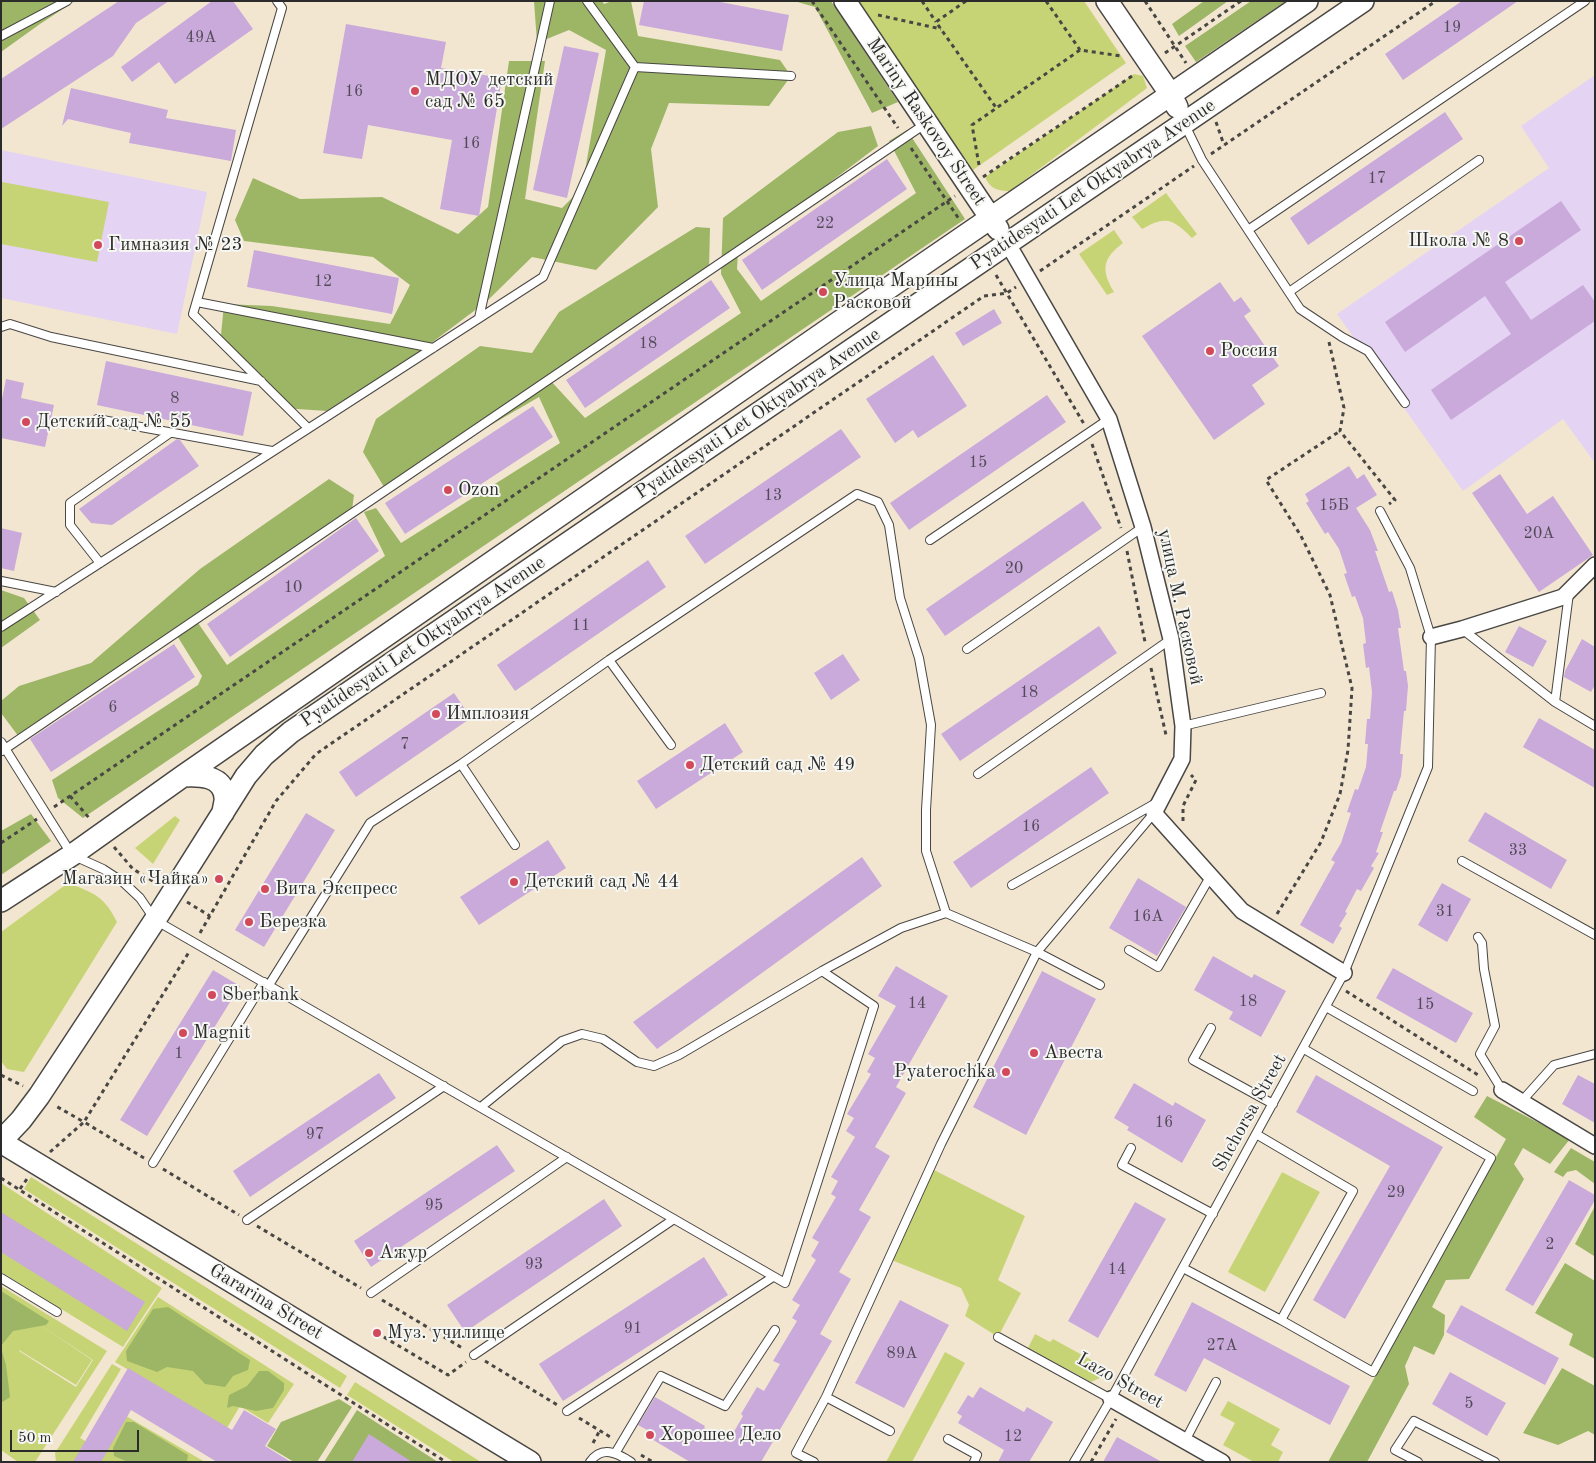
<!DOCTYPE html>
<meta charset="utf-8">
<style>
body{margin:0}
#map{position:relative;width:1596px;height:1463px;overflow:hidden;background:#f3e6d1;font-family:"Old Standard TT",serif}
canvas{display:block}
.frame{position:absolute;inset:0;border:2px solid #2b2b2b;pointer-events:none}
.scale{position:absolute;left:10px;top:1430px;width:129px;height:22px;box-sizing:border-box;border:2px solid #2b2b2b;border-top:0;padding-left:6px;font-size:15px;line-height:18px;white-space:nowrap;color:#2b2b2b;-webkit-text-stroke:4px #f6f6f2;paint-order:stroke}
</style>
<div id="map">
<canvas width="1596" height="1463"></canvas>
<div class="frame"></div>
<div class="scale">50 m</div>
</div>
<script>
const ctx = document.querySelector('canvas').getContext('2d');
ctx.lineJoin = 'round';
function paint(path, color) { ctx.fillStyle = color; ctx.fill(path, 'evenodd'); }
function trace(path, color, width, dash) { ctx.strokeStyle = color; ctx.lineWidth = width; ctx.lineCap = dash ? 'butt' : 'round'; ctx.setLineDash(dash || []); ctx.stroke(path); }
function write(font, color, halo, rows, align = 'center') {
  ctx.font = font + ' "Old Standard TT",serif'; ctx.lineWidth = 4; ctx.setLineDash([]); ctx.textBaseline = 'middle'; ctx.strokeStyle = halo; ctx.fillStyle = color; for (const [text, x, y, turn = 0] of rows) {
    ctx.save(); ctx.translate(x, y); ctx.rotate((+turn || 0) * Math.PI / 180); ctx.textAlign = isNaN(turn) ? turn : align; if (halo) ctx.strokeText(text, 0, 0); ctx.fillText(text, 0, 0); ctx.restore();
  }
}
const built = new Path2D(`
 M1595 75V463L1563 419 1463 491 1337 314 1549 168 1521 126Z
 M1 150 207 192 177 334 1 298Z`);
const green = new Path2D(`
 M858 1H1084L1126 63 973 170Z
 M1134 74 1143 76 1147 88 1010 191C998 191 990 189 985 177Z
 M2 182 109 202 97 262 1 244Z
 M1166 193 1197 234 1192 238C1173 219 1166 215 1142 229L1132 217Z
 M1114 230 1123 243C1102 259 1101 270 1114 292L1107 295 1079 254Z
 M175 816 180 820 153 864 135 848Z
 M68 883C94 893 104 896 117 922L24 1072 7 1069 1 1061V932Z
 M934 1170 1025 1216 998 1280 1021 1293 998 1337 965 1316 969 1305 961 1288 889 1259Z
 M1282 1172 1320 1192 1265 1292 1228 1272Z
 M31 1177 347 1376 340 1388 24 1189Z
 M1 1183 162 1288 123 1347 1 1272Z
 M1 1286 107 1351 35 1462H18L1 1450ZM37 1323 93 1360 76 1387 19 1351V1350L76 1385 92 1360Z
 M158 1297 294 1384 268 1423 240 1406 227 1428 115 1362Z
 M1035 1334 1050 1342 1053 1339 1106 1368 1100 1378 1091 1382 1028 1348Z
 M945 1352 965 1363 912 1462H886Z
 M112 1364 121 1369 80 1438 105 1452 126 1416 205 1462H56L55 1453Z
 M355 1382 481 1462H454L347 1395Z
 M1228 1401 1280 1429 1271 1445 1283 1452 1278 1462H1254L1223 1445 1235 1423 1220 1415Z`);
const forest = new Path2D(`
 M1 1H75L40 24 1 52Z
 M534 1H602L604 4 612 1H631L638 36 780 60 791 76 769 106 669 103 651 149 658 207 596 270 532 257 486 302 406 362 327 411 282 408 221 335 224 304 272 306 390 324 410 285 373 257 244 241 235 220 253 178 300 199 382 197 458 234 488 207 509 61H545L525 199 562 208 582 188 606 50 569 30 537 43Z
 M794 1H831L898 102 872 113 815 7Z
 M1204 1H1228L1179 36 1172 24Z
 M1251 1H1286L1196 62 1185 46Z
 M871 126 878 146 738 252 737 269 761 301 916 193 889 141 907 130 965 219 83 818 58 798 52 780 198 685 202 676 176 634 19 737 1 713V701L19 686 91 663 200 569 329 479 354 495 352 510 196 620 227 665 385 556 364 512 376 508 401 543 560 443 539 397 384 487 363 452 376 419 480 346 532 353 559 312 696 227 710 228 709 270 550 380 585 418 741 313 721 274 723 218 838 132Z
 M1 590 24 598 40 620 1 648Z
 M31 814 51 841 1 875V831Z
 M1487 1096 1570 1139 1550 1164 1523 1148 1514 1164 1524 1179 1469 1279 1446 1280 1432 1307 1445 1315 1444 1335 1434 1355 1414 1346 1405 1366 1409 1384 1367 1462H1328L1506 1139 1474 1117Z
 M1571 1148 1595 1162V1184L1576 1170 1567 1172 1563 1177 1554 1172Z
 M1595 1206V1255L1594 1256 1575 1244Z
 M1565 1263 1595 1281V1359L1569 1345 1573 1334 1535 1313Z
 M1 1291 49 1321 46 1325 13 1331 1 1346Z
 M168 1307 250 1360 248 1370 233 1376 225 1387 205 1384 193 1371 167 1367 157 1372 127 1361 126 1351 153 1309Z
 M1 1348 6 1365 10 1397 1 1403Z
 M1562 1368 1595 1386V1435L1588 1431 1558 1445 1523 1433Z
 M259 1371H268L284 1383V1390L273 1408 256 1411 233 1406 227 1408 229 1395 247 1386Z
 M339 1399 352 1407 317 1462H294L267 1446 281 1422Z
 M357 1410 438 1462H324Z
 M126 1422H134L188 1455 187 1462H128L114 1456 113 1448Z`);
const building = new Path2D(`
 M119 1H169L136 23 113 56 1 129V79Z
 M212 1H233L253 29 175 84 159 62 132 82 121 67Z
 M644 1H715L789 15 782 51 639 25Z
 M1462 1H1518L1403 80 1385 54Z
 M346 24 446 42 441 68 502 78 479 216 440 209 452 140 368 125 362 159 323 153Z
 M564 46 599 53 567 198 533 190Z
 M71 88 168 110 166 118 236 130 231 161 129 143 131 133 68 119 62 126Z
 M1445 112 1463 139 1308 245 1290 218Z
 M887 159 907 189 762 290 742 260Z
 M1561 201 1581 230 1505 282 1531 320 1583 285 1595 302V321L1451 420 1431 390 1511 334 1485 296 1405 352 1385 322Z
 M254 250 399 278 392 314 247 287Z
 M711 280 730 308 585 408 566 380Z
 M1220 282 1234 302 1241 297 1251 311 1244 316 1279 366 1252 385 1265 404 1214 440 1142 336Z
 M994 309 1002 323 963 346 955 333Z
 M933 355 967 406 918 438 913 430 895 443 866 399Z
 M106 361 252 392 243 436 97 405Z
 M6 379 24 383 21 398 54 405 45 447 1 438V404Z
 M1047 395 1066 422 909 530 890 503Z
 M533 406 553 437 405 534 385 503Z
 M841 429 861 457 705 564 685 536Z
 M177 439 180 440 199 466 112 525 91 523 79 509Z
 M1349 466 1357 479 1364 474 1377 495 1356 508 1370 530 1378 551H1375L1389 592 1392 591 1398 610 1401 628H1398L1404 671H1406L1408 686 1406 711H1404L1400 754H1403L1401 776 1396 791H1394L1380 832H1383L1376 852 1379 853 1371 866 1374 868 1361 891 1357 889 1345 912 1347 913 1339 926 1342 928 1333 944 1300 925 1335 862 1331 860 1341 843 1351 813 1347 812 1355 789 1358 790 1366 767 1368 744H1365L1367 719H1370L1372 692 1369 667 1366 668 1363 644 1366 643 1363 618 1355 596 1352 597 1344 574 1347 573 1339 549 1328 532 1325 534 1306 503 1309 501 1305 494Z
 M1500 474 1527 514 1553 496 1593 555 1539 592 1472 493Z
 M1083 501 1102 528 945 636 926 609Z
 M356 518 379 551 230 657 207 624Z
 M1 528 22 533 14 571 1 568Z
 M648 560 666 587 515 691 497 665Z
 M1099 626 1117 653 960 761 941 734Z
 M1519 626 1547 641 1533 667 1505 652Z
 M1582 639 1595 647V685L1591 692 1564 677 1565 671Z
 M174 644 195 677 51 772 30 739Z
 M843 654 860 680 831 700 814 673Z
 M454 693 471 718 356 797 339 772Z
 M1539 718 1595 750V788L1523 747Z
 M725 723 743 752 656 809 637 781Z
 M1091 767 1109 793 971 888 953 862Z
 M1485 812 1567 860 1551 889 1468 841Z
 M306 813 335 830 264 947 235 930Z
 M548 840 566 868 479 925 460 897Z
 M862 857 882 886 657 1049 633 1022Z
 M1138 878 1186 907 1157 956 1109 928Z
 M1442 883 1471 899 1447 942 1418 925Z
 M1213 956 1252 978 1254 974 1286 991 1261 1037 1229 1019 1233 1012 1194 990Z
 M896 966 948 996 896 1087 906 1093 875 1147 890 1156 859 1210 871 1217 839 1272 851 1279 820 1334 832 1341 761 1462H690L645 1435 647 1430 638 1425 655 1397 705 1426 704 1428 728 1442 743 1416 741 1414 757 1387 764 1391 780 1364 773 1361 797 1321 792 1318 800 1305 792 1300 816 1260 811 1256 819 1242 812 1238 836 1197 831 1194 838 1181 831 1177 855 1137 846 1131 854 1118 847 1114 871 1074 867 1072 875 1058 868 1054 896 1006 878 996Z
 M1393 968 1473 1013 1456 1043 1376 998Z
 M213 970 240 986 147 1136 120 1120Z
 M1042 971 1096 999 1026 1135 973 1107Z
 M379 1073 396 1098 250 1197 233 1171Z
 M1316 1075 1443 1147 1345 1319 1313 1300 1390 1166 1296 1112Z
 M1578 1075 1595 1084V1123L1562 1104Z
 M1134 1083 1173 1106 1175 1102 1206 1120 1182 1163 1127 1130 1129 1127 1114 1118Z
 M497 1145 515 1171 371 1267 354 1241Z
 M1569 1180 1595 1195V1200L1533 1306 1505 1290Z
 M604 1199 622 1226 465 1332 447 1305Z
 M1135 1202 1166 1219 1098 1338 1068 1321Z
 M1 1212 145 1302 127 1331 1 1252Z
 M704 1257 728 1295 563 1401 539 1364Z
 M900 1300 949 1325 904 1408 855 1383Z
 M1192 1302 1350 1386 1330 1425 1204 1358 1186 1392 1154 1375Z
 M1461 1305 1559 1358 1545 1385 1446 1332Z
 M128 1368 232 1430 244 1410 276 1429 265 1446 291 1462H217L131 1410 101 1462H73Z
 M1450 1372 1506 1403 1487 1436 1432 1404Z
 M980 1387 1024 1412 1027 1407 1053 1422 1029 1462H998L1004 1450 958 1423 962 1416 957 1413 968 1395 973 1398Z
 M369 1434 412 1462H352Z
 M1117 1437 1162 1462H1103Z`);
const path = new Path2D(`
 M812 1 898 128
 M922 1 936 22
 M966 1 936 22 997 109
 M1046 1 1080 50
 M1145 1 1186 63
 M878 15 941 29
 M1165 53 1241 1
 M1216 122 1224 145
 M911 148 959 219
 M1211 154 1436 1
 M979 165 972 125 1080 50 1121 56
 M983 177 1135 74
 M1040 271 1194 166
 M996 275 1084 424
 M1329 342 1344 408 1340 431 1395 500 1389 504
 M1092 444 1121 528
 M1127 551 1145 642
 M1151 668 1166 735
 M70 796 90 819
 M54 807 955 196
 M1183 821V806L1196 780 1191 775
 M1 843 37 819
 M114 847 133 869 156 883
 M187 902 210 916
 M1277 914 1321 842 1340 794 1348 750 1352 688 1330 595 1301 536 1266 480 1340 431
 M200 933 276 801 316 754 984 296 1007 293 1016 287
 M1346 991 1478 1075
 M1 1075 23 1086
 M50 1152 84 1122 54 1105
 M144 1158 84 1122 189 952
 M163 1169 239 1215
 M1 1178 446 1462
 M20 1189 27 1179
 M257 1226 361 1288
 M382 1300 464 1349
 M377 1333 448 1375 466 1362
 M485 1361 559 1406
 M579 1418 612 1438
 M593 1443 600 1430
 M641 1455 653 1462
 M1091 1462 1116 1419`);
const lane = new Path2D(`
 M277 1 282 8 193 314 308 428
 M587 1 635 67
 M1 36 67 1
 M1185 125 1202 160 1300 309 1342 337 1368 351 1405 403
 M1248 230 1585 1
 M1289 292 1479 160
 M197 302 433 348
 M479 318 550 1
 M1 327 10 324 51 337 261 381
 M97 419 272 451
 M930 540 1109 419
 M100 563 70 525V503L170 433
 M1 581 56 592
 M1 627 543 277 635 67 791 76
 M1462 629 1555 702 1569 593
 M967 649 1143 527
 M609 660 671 745
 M1555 702 1595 726
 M1183 726 1321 693
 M1 742 72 855 103 869 123 882 140 898 155 920 785 1283 874 1006 822 971
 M2 751 925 124
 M461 764 515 845
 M978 774 1171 639
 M1462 861 1595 935
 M1012 885 1156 803
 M1478 937 1482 943 1484 969 1495 1026 1480 1054 1502 1090
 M1129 950 1158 967 1210 877
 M269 985 370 823 461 764 609 660 857 494 878 502 889 525 900 598 919 658 931 725 926 810V851L946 913
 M1326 1007 1473 1091
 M1211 1028 1193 1060 1273 1104
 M1521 1102 1554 1065 1595 1054
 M481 1107 562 1041 582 1034 603 1039 637 1062 654 1066 679 1055 822 971 901 928 946 913 1037 952 1100 985
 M1131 1148 1122 1165 1213 1214
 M153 1163 264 982
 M247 1220 444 1086
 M1183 1268 1281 1320 1353 1191 1256 1134
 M1 1278 57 1312
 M371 1293 567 1157
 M1281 1320 1373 1372 1491 1158 1304 1049
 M998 1337 1111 1399
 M474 1355 674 1219
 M826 1397 890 1431
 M567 1411 773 1277
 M948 1439 977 1455 974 1462
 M1185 1441 1216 1382
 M616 1452 661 1376 725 1406 775 1330
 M590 1462C602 1445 617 1453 631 1462
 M814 1462 796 1453 826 1397 941 1144 1037 952 1154 813
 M1074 1462 1111 1399 1344 973 1428 767 1431 637 1410 568 1380 511
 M1418 1462 1395 1450 1414 1421 1495 1462`);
const street = new Path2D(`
 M1008 244 1109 419 1143 527 1171 639 1183 726 1182 759 1154 813 1242 911 1344 973
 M1431 637 1462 629 1563 597 1595 565
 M1502 1090 1595 1146
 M1111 1399 1222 1462`);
const secondary = new Path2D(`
 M845 1 998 229
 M1107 1 1171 95 1177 107
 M183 776C199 775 223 775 225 797 226 801 223 808 223 813
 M1 901 72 855 183 776 842 320 1307 1
 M1 1141 21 1120 39 1096 155 920 246 776 264 755 291 732 1363 1
 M1 1142 530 1462`);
const markers = [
 [415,91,5,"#d1495b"],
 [1519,241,5,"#d1495b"],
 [98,245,5,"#d1495b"],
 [823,292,5,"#d1495b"],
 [1210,351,5,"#d1495b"],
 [26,422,5,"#d1495b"],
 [448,490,5,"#d1495b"],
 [436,714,5,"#d1495b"],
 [690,765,5,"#d1495b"],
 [219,879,5,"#d1495b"],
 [514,882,5,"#d1495b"],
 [265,889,5,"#d1495b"],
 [249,922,5,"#d1495b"],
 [212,995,5,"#d1495b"],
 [183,1033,5,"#d1495b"],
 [1034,1053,5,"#d1495b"],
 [1006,1072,5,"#d1495b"],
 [369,1253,5,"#d1495b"],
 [377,1333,5,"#d1495b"],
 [650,1435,5,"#d1495b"]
];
const numberNames = [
 ["19",1452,28],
 ["49А",201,38],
 ["16",354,92],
 ["16",471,144],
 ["17",1377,179],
 ["22",825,224],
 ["12",323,282],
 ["18",648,344],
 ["8",175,399],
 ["15",978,463],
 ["13",773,496],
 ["15Б",1334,506],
 ["20А",1539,534],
 ["20",1014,569],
 ["10",293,588],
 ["11",581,626],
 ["18",1029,693],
 ["6",113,708],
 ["7",405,745],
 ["16",1031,827],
 ["33",1518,851],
 ["31",1445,912],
 ["16А",1148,917],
 ["18",1248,1002],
 ["14",917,1004],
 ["15",1425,1005],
 ["1",179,1054],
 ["16",1164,1123],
 ["97",315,1135],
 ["29",1396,1193],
 ["95",434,1206],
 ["2",1550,1245],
 ["93",534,1265],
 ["14",1117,1270],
 ["91",633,1329],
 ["27А",1222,1346],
 ["89А",902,1354],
 ["5",1469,1404],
 ["12",1013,1437]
];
const poiNames = [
 ["МДОУ детский",425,80],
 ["сад № 65",425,102],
 ["Школа № 8",1509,241,"right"],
 ["Гимназия № 23",108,245],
 ["Улица Марины",833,281],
 ["Расковой",833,303],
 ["Россия",1220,351],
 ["Детский сад № 55",36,422],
 ["Ozon",458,490],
 ["Имплозия",446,714],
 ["Детский сад № 49",700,765],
 ["Магазин «Чайка»",209,879,"right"],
 ["Детский сад № 44",524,882],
 ["Вита Экспресс",275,889],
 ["Березка",259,922],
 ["Sberbank",222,995],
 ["Magnit",193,1033],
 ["Авеста",1044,1053],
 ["Pyaterochka",996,1072,"right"],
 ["Ажур",379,1253],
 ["Муз. училище",387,1333],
 ["Хорошее Дело",660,1435]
];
const streetNames = [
 ["Mariny Raskovoy Street",926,122,56],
 ["Pyatidesyati Let Oktyabrya Avenue",1093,185,-34],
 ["Pyatidesyati Let Oktyabrya Avenue",758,414,-34],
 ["улица М. Расковой",1180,607,78],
 ["Pyatidesyati Let Oktyabrya Avenue",423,642,-34],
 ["Shchorsa Street",1250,1113,-61],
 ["Gararina Street",266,1302,31],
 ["Lazo Street",1120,1381,29]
];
paint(built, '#e4d3f2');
paint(green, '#c7d475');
paint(forest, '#9db666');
paint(building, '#c9aada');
trace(lane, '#494744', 10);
trace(street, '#494744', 18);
trace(secondary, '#494744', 24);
trace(path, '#494744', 3, [4, 4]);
trace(lane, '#fff', 8);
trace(street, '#fff', 15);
trace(secondary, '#fff', 21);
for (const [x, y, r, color] of markers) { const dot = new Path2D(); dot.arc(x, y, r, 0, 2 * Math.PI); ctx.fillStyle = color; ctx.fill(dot); trace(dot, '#f6f6f2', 2); }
write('16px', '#524b57', null, numberNames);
write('19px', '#2b2b2b', '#f6f6f2', poiNames, 'left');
write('19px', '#2b2b2b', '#f6f6f2', streetNames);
</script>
